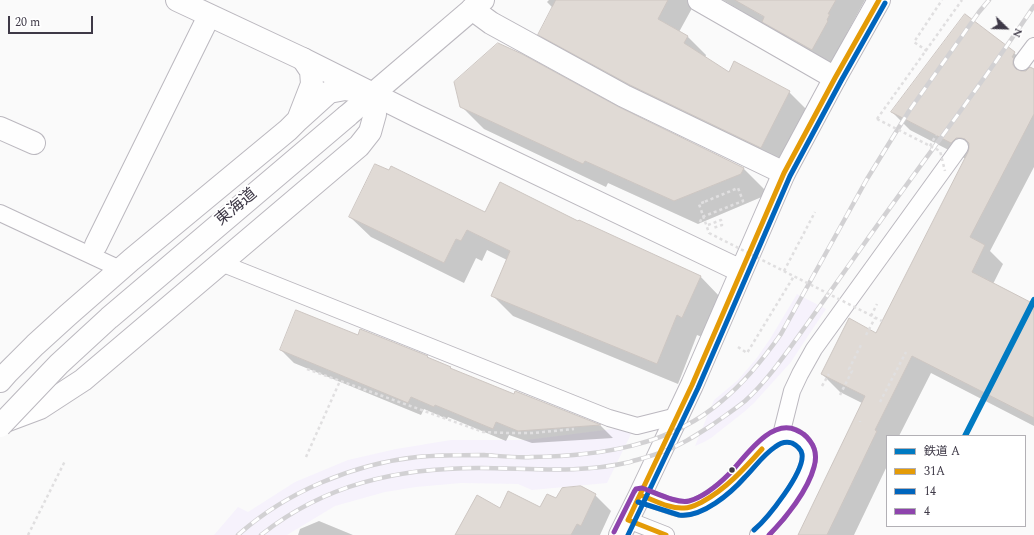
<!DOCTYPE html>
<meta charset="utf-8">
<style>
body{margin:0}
#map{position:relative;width:1034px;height:535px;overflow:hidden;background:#fafafa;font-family:Spectral,"Noto Sans JP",serif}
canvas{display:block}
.legend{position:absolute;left:886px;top:435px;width:140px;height:92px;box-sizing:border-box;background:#fff;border:1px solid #b2b0b5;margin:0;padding:5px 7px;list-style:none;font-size:12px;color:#3e3947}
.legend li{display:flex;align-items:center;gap:8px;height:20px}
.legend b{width:20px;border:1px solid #b2b0b5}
.north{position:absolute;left:986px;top:8px;width:40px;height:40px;-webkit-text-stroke:3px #fff;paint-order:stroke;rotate:113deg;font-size:11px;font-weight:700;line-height:16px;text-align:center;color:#3e3947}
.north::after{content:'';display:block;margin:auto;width:14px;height:18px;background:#3e3947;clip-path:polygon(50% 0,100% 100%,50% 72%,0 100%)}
.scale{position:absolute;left:8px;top:16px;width:85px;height:18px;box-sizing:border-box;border:2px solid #3e3947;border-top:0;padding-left:5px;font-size:12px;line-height:14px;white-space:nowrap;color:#3e3947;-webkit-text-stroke:3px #fff;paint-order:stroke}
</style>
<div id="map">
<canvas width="1034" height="535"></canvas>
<ul class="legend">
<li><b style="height:5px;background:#007ac2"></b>鉄道 A</li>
<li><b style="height:5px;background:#e49b07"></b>31A</li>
<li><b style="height:5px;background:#0065bd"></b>14</li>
<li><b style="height:5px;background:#8e44ad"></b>4</li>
</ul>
<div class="north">N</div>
<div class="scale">20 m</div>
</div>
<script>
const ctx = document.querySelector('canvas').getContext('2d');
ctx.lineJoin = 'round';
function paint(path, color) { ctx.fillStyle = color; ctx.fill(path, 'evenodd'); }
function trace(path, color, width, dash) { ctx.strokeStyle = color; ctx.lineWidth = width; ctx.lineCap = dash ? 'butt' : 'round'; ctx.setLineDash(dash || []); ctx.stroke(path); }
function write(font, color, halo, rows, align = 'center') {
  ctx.font = font + ' Spectral,"Noto Sans JP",serif'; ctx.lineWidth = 4; ctx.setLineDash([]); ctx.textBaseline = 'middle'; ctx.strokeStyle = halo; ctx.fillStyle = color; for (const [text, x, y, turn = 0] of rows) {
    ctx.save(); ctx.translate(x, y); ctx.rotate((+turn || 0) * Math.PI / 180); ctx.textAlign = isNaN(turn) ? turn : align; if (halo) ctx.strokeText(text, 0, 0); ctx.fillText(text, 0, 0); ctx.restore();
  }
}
const built = new Path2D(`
 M797 294 826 309 808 336 791 362 754 403 744 412 711 438 704 442 695 446 714 400 738 380 756 359 770 339Z
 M620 428 631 434 607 483 532 490 518 484 461 483 416 487 385 492 335 506 287 535H214L238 507 248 512 295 482 348 460 396 449 451 440H526Z`);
const shadow = new Path2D(`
 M549 0H700L696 1 679 32 688 37 706 55 705 58 729 73 789 92 808 111 780 166 558 53 539 34 553 8 547 2Z
 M723 0H865L847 33 848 34 831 68 782 40 768 27Z
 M1014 53 1030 68 1034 70V167L990 251 1003 264 993 284 1034 305V426L931 373 899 436H887V466L854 535H800L862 403 840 392 822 374 876 334 966 159 910 130 892 112Z
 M461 106 618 108 743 168 766 191 764 196 698 224 608 183 606 187 484 129Z
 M485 214 578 222 700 276 720 297 702 337 697 335 678 384 513 316 493 296 507 260 487 250 482 261 476 258 464 283 371 237 350 217Z
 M358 337 427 357 430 359 450 368 452 370 514 396 516 392 601 426 613 438 532 443 509 435 506 441 448 417 447 419 424 409 421 415 294 363 281 350Z
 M595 495 611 511 600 535H457L501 510 541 508 556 500Z
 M319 521 353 535H298L300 529Z`);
const building = new Path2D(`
 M556 0H668L658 19 688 36 684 43 729 72 734 61 790 91 761 148 630 85 538 35Z
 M735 0H836L828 14H830L827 20 828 21 812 50 762 22 764 17Z
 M965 14 1015 52 1012 57 1014 58 1013 61V65L1016 69 1021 71H1026L1030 67 1034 69V114L970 237 985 245 972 272 1034 304V418L912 356 875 430 877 431 827 535H798L865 396 821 374 849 318 876 333 968 152 969 148V143L965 139 961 138H956L951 143 891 112Z
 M498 43 522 54 619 107 744 168 741 174 674 201 585 161 583 164 460 107 454 82Z
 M375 164 389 170 391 166 485 212 500 182 578 221 579 220 701 276 682 318 677 315 657 364 491 296 510 251 467 230 461 241 456 239 444 263 349 217Z
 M296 310 358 335 360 329 428 356 427 357 451 367 450 368 514 394 515 391 601 425 518 431 496 422 493 429 435 405 434 407 411 397 408 403 280 350Z
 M581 486 596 494 581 526 577 524 571 535H455L477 495 500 508 508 491 540 507 547 494 556 498 562 488Z`);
const path = new Path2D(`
 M927 51 914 42 942 0
 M877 119 962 0
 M930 146 936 135
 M700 222 702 217 743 201 738 188 704 202
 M708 225 721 220 722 225 713 228
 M784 271 815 212
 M871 316 877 304
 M866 335 875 318
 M738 347 747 353 794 276
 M307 369 483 432 508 433H533L574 429
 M822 386 829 374
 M840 395 852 371 849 369 861 345
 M880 402 906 352
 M860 422V421
 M306 457 340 381
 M28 535 65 461`);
const lane = new Path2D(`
 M1022 62 1034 46
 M0 213 120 269
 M221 263 609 418 637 426 677 416
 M781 435 792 391 800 374 814 349 960 147
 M640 495C650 498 675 509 684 509 700 508 724 489 735 478 750 464 776 421 799 439 805 444 809 450 809 457 808 477 774 525 758 535
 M628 520 666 535`);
const street = new Path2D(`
 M699 0 835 78
 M472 9 491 23 624 96 784 173
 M0 128 34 143
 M96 245 209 16
 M0 381 7 373 35 345 68 315 131 260 288 130 298 120 312 84 311 71 303 59
 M0 423 40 408 83 380 359 146 370 132 375 114 373 94 345 89 329 92 298 120`);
const secondary = new Path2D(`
 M177 0 303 59 417 116 741 271
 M620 535 640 495 692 385 784 173 835 78 879 0`);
const highway = new Path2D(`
 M347 116 483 0`);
const rail = new Path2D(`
 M238 535C286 492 353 464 417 457 439 455 461 455 484 455 500 456 516 458 532 457 599 456 671 446 723 400 746 381 764 358 781 334L867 179 909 111 979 12 989 0
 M261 535C325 484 398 468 479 468 529 468 580 474 630 462 639 459 649 457 659 453 678 447 695 436 712 425 723 417 734 410 745 401 768 380 787 352 805 327 825 299 844 272 864 244 920 165 980 87 1034 6`);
const pathBridge = new Path2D(`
 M877 119 940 151 945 171
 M704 202 699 204 709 233 882 321`);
const highwayBridge = new Path2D(`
 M0 426 59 364 109 318 347 116`);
const bus1 = new Path2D(`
 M640 495C654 500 669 509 684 508 691 508 696 505 702 502 726 489 744 469 762 449
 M666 535 628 520 692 385 784 173 835 78 879 0`);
const bus2 = new Path2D(`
 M638 502 679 515C702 518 731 493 745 477 755 467 763 455 775 447 780 443 786 441 792 443 796 445 801 449 802 454 805 472 767 519 754 530
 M628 535 698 388 790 176 841 81 885 3`);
const bus3 = new Path2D(`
 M614 532 634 492 636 489 642 488C654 492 677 504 689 501 704 497 718 485 729 474 744 459 770 418 796 430 802 433 806 435 810 441 816 449 817 457 814 467 808 490 786 518 769 535`);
const rail1 = new Path2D(`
 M965 436 1034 300`);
const markers = [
 [732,470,3.5,"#3e3947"]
];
const streetNames = [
 ["東海道",237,208,-40]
];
paint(built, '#f6f2fc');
paint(shadow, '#0003');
paint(building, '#e0dad5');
trace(building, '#cdc6c2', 1);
trace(lane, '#bbb8bf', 18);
trace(street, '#bbb8bf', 24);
trace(secondary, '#bbb8bf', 24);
trace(highway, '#bbb8bf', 24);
trace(path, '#e0dfe0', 2.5, [3, 3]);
trace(lane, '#fefefe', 16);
trace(street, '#fefefe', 22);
trace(secondary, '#fefefe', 22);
trace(highway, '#fefefe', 22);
trace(rail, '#d2d1d3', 4.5);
trace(rail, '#fff', 3, [9]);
trace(highwayBridge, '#bbb8bf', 24, []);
trace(pathBridge, '#e0dfe0', 2.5, [3, 3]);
trace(highwayBridge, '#fefefe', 22);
trace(bus1, '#e49b07', 5);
trace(bus2, '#0065bd', 5);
trace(bus3, '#8e44ad', 5);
trace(rail1, '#007ac2', 6);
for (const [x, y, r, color] of markers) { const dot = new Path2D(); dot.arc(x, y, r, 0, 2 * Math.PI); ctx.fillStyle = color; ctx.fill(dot); trace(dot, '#fff', 1.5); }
write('16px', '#3e3947', '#fff', streetNames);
</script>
